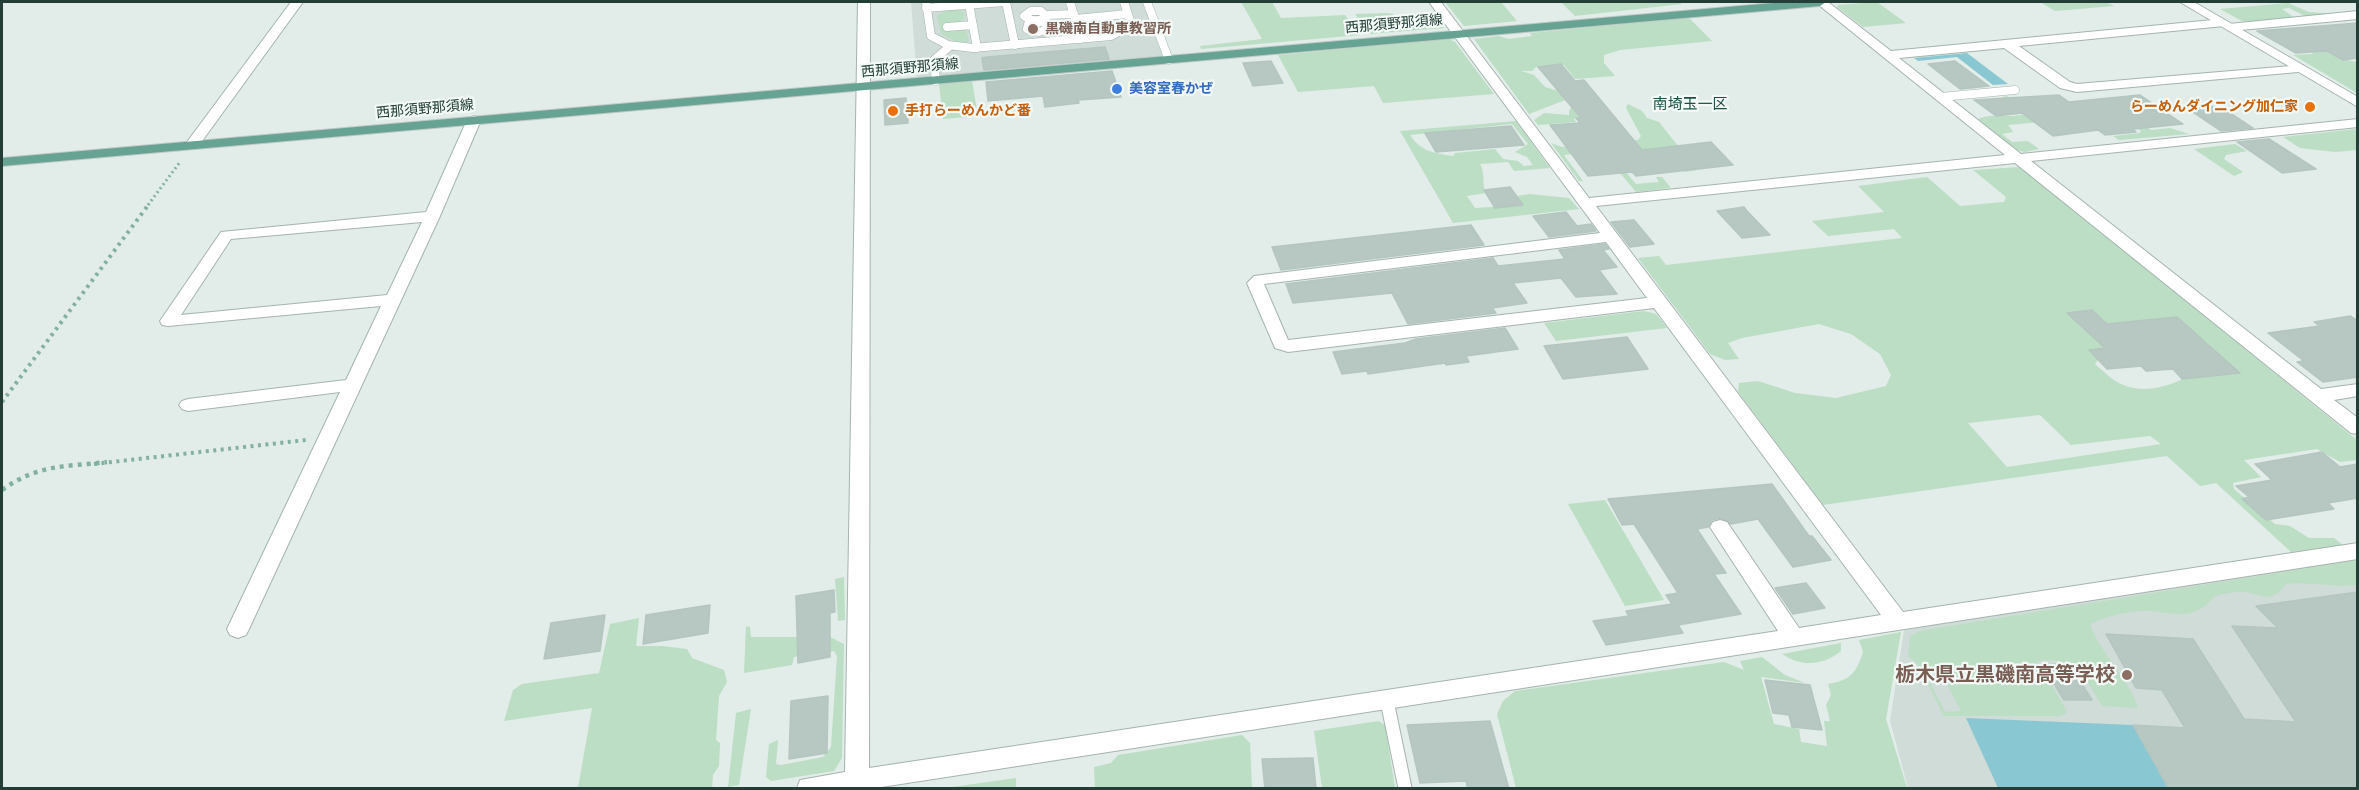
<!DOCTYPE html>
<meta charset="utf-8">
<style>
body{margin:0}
#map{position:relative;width:2359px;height:790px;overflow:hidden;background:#e2ece8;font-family:"Alegreya Sans",sans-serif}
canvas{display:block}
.frame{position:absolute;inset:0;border:3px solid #223e36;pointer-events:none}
</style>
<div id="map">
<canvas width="2359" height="790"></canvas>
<div class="frame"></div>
</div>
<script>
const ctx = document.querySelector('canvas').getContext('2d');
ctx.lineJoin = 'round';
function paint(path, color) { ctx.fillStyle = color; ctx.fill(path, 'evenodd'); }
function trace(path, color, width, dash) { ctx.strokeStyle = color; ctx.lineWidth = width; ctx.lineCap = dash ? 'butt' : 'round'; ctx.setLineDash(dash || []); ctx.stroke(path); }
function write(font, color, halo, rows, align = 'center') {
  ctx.font = font + ' "Alegreya Sans","Noto Sans JP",sans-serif'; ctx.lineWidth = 4.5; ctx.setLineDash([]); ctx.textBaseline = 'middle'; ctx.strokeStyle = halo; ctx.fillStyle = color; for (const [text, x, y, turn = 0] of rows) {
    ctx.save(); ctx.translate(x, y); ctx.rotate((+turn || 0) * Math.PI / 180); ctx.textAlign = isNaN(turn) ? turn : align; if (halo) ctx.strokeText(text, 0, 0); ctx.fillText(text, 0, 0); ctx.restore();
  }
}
const built = new Path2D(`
 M911 2H1143L1163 56 917 78Z
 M2357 556V788H1908L1890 721 1904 630Z`);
const green = new Path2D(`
 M1241 2H1272L1281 18 1345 15 1360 35 1201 49 1200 46 1262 39Z
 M1445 2H1501L1517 21 1464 26Z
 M1561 2H1679L1682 4 1575 16Z
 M1877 2 1906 23 1863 27 1837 7 1838 5Z
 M2040 2H2106L2114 6 2055 11Z
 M2288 3 2309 12 2337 14 2307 17 2289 8 2282 9 2295 18 2249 22 2242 21 2220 9Z
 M956 9 963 10 965 18 959 22 944 24 946 30 966 29 969 42 954 41 941 34 937 16 946 10Z
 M1387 13 1440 23 1444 28 1369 34 1355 14Z
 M1684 18 1690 19 1712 41 1620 50 1604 55V63L1615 76 1575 79 1564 65 1536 67 1532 71H1521L1534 75 1545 87 1561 92 1568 99 1529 114 1474 39 1499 36 1508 39 1532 36 1530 33Z
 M1449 39 1455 42 1494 94 1383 103 1374 86 1298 92 1278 55Z
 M2311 48C2328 50 2341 60 2357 62V93L2293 55 2313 54Z
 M972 81 978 116 943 119 939 84Z
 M2007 96 2041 122 2008 125 2013 132 2002 134 2012 142 2028 141 2039 149 2025 152 2016 150 1978 119C1992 112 2009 119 2024 114L2002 97Z
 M1628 104 1642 111 1647 118 1659 122 1697 170 1685 172 1668 150 1618 163 1636 184 1659 182 1656 177H1662L1671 188 1636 192 1602 151 1564 155 1583 181H1579L1551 143 1562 147 1638 140 1641 136 1626 108Z
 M1572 106 1610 113 1578 117 1574 119 1576 122 1538 125 1534 120 1544 113 1569 115V111Z
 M1516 121 1550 168 1514 171 1508 162 1480 164C1486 174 1481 184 1486 193L1467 196 1475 208 1510 206 1517 196 1529 194 1569 198 1579 209 1453 223 1400 131ZM1512 124 1528 144 1515 152 1527 157 1533 165 1524 166 1518 161 1503 159 1495 149 1455 153 1453 156C1434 153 1421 152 1410 135Z
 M2139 122 2151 130 2170 128 2189 134 2119 140 2113 136 2140 133 2141 131 2130 123Z
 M2357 129V150L2335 152 2300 148 2283 137Z
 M2235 144 2247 151 2226 155 2224 159 2243 172 2234 176 2194 149Z
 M2021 167 2357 440V460L2340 462 2317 449 2244 460 2261 477 2233 483 2234 489 2275 524 2290 526 2309 538H2334L2344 546 2291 552 2216 483 2200 486 2167 456 1823 505 1738 392 1739 383 1758 381 1795 393 1836 398 1886 386 1891 375 1880 354 1851 334 1819 324 1742 338 1728 343 1739 359 1725 360 1710 354 1638 258 1659 256 1666 265 1902 238 1894 229 1828 236 1812 221 1884 212 1858 186 1927 177 1960 206 2004 202 2006 197 1973 170ZM2180 327 2209 344 2216 357C2193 377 2153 399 2121 384 2112 380 2103 371 2095 364L2102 354ZM2040 415 2071 445 2150 436 2161 444 2007 467 1968 423Z
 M1644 311 1656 314 1667 328 1556 341 1544 323Z
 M1605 500 1664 600 1625 606 1568 504Z
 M2357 560V585C2333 588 2310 581 2286 584 2271 604 2264 595 2244 592 2235 591 2224 594 2215 596 2195 620 2179 614 2152 611 2137 609 2102 616 2090 625 2102 655 2128 678 2138 708L2102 706C2085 677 2076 655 2038 661L2067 712 2061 716H1944L1917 663 1908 656 1910 637 1919 631ZM1922 667 1938 668 1961 711 1945 712Z
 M844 577 845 620 838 621 835 579Z
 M639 618 636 646H662L687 649 692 658 724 670 727 682 719 696 716 740 720 743 719 766 713 775 712 788H578L592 708 504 721 513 690 522 684 599 673 610 624Z
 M746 626 750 627 751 637H830L844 644 842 758 834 771 771 781 766 777 769 744 778 740 776 764 781 765 823 757 831 747 837 656 834 651 794 657 792 665 744 673Z
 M1901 632 1886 719 1907 788H1516L1497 714 1503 701 1515 691 1724 662 1744 670 1740 661 1762 657 1785 675 1805 683 1761 677 1774 724 1799 729 1801 742 1827 746 1824 721H1830L1826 705 1831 695 1828 684C1850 680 1856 674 1863 652L1859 640Z
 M1841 643V651C1823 666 1801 667 1782 654Z
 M751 709 739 785 728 787 736 713Z
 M1378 721 1385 725 1395 788H1322L1314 731Z
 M1242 735 1250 743 1252 788H1095L1094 767 1111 763 1118 755Z
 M1016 778V788H945Z`);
const water = new Path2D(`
 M1967 53 2008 84 1993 85 1957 57 1918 61 1914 58Z
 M1966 718 2133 725 2169 788H1998Z`);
const building = new Path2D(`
 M2358 23V58L2343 60 2327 51 2296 53 2257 31Z
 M1105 47 1109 59 984 70 982 58 987 57Z
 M1271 61 1283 83 1253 86 1243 63Z
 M1955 61 1989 86 1960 89 1928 64Z
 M1561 64 1575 81 1584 80 1642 150 1711 142 1733 165 1636 176 1632 172 1588 176 1550 125 1580 123 1576 118H1581L1538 67Z
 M1112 71 1121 97 1078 100 1079 103 1045 107 1043 96 988 101 986 82Z
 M2059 95 2069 102 2140 95 2183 124 2133 129 2136 132 2105 135 2098 130 2053 136 2022 113 1996 116 1974 100Z
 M906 98 908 123 885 125 884 100Z
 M2220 106 2253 128 2221 131 2188 109Z
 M1511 126 1524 145 1436 152 1425 133Z
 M2269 139 2316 169 2282 173 2237 142Z
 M1510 187 1523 205 1495 208 1484 190Z
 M1744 207 1747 211 1770 235 1742 238 1717 211Z
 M1566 212 1577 226 1591 224 1596 231 1549 237 1533 216Z
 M1634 220 1654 244 1630 247 1611 222Z
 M1471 225 1484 245 1281 270 1272 247Z
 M1605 244 1609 249 1603 250 1617 267 1599 270 1617 294 1576 297 1561 278 1513 283 1527 303 1492 308 1496 313 1408 324 1392 293 1293 303 1286 284 1493 258 1498 266 1565 259 1559 250Z
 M2092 310 2107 324 2177 317 2240 373 2182 379 2173 369 2146 371 2141 366 2107 369 2089 350 2105 348 2067 313Z
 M2350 316 2358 321V377L2323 382 2297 362 2304 361 2268 333 2320 326 2314 322Z
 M1505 328 1518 349 1466 356 1469 362 1446 365 1445 363 1368 374 1367 371 1342 374 1333 352 1405 343 1416 339Z
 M1627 337 1648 369 1563 379 1544 346Z
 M2322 452 2340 467 2358 464V498L2328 503 2334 509 2266 520 2242 499 2249 497 2236 486 2272 480 2255 464Z
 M1772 484 1809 536H1812L1831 560 1793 567 1758 519 1731 524 1721 518 1712 520 1708 527 1697 529 1726 573 1714 574 1741 614 1678 625 1683 633 1606 645 1593 621 1629 616 1626 611 1672 604 1666 595 1678 593 1634 524 1622 525 1608 499Z
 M1806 583 1825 608 1793 614 1775 588Z
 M834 590 835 612 830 613V657L798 663 796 596Z
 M2358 592V789H2169L2133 725 2185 728 2162 690 2136 688 2106 634 2193 639 2244 719 2296 722 2232 626 2278 628 2256 606Z
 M710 605 708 633 643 644 646 615Z
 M605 615 600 651 544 659 551 623Z
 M2042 664H2069L2092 700H2064Z
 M1765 680 1810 685 1822 730 1792 727 1789 715 1773 713Z
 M828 696 827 753 789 759 791 701Z
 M1490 721 1509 789H1468L1466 781 1420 783 1407 725Z
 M1313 758 1316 789H1265L1262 759Z`);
const pathFar2 = new Path2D(`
 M148 205 180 162`);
const pathFar1 = new Path2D(`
 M2 402 149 204
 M94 464 306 440`);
const path = new Path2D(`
 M2 490C38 464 65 467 107 462`);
const serviceFar1 = new Path2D(`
 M926 2 931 36 948 45 973 48 1111 36 1127 27 1130 21 1124 2
 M1006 2 1015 45
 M1070 2 1081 39
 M1147 2 1169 60
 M969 4 977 48
 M926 8 1004 2
 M1031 11H1041L1047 17C1039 21 1031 22 1024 16Z
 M1047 15 1074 14
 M1075 19 1128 14
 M1041 22 1049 24 1048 29 1039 32 1027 29 1028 24Z
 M947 27 973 25
 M936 81 934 60 950 46
 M1941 97 2015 90`);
const service = new Path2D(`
 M1387 701 1405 788`);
const minor = new Path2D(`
 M291 2H303L197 148H187L185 145 187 142Z
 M858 2H870L869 768 1778 631 1710 527 1713 522 1720 520 1727 522 1799 628 1881 615 1654 308 1288 352 1275 348 1247 283 1254 276 1600 233 1429 2H1441L1589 198 2005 155 1815 2H1828L1891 51 2223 19 2229 24 2358 11V19L2230 31 2224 26 2019 46 2070 82 2077 84 2303 65 2304 68 2298 72 2077 92 2060 88 2004 48 1899 58 2021 154 2358 119V127L2031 161 2321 389 2358 384V396L2334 400 2358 418V434L2351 433 2015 163 1596 206 1903 612 2358 543V559L875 788H797L800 780 845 772ZM1606 242 1647 298 1288 340 1264 284Z
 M474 116 481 120 440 216 249 629 246 635 238 638 230 635 227 629 340 392 188 411 182 409 179 405 182 401 188 399 346 380 381 306 168 326 162 325 160 321 221 232 426 212 467 120ZM422 222 387 295 181 315 231 239Z`);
const tertiary = new Path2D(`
 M2180 2H2194L2358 97V107Z`);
const primary = new Path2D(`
 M1785 2H1826L1820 6 2 166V158Z`);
const markers = [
 [1033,29,6,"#8d6e63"],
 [1117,89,6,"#3f7fe0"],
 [2310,107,6,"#e8710a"],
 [893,111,6,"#e8710a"],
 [2127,675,6,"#8d6e63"]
];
const farStreetnames = [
 ["西那須野那須線",1394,24,-5],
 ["西那須野那須線",910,68,-5],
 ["西那須野那須線",425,109,-5]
];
const farEducationnames = [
 ["黒磯南自動車教習所",1045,29]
];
const farShopnames = [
 ["美容室春かぜ",1129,89]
];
const farFoodnames = [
 ["らーめんダイニング加仁家",2298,107],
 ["手打らーめんかど番",905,111,"left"]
];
const farNeighbourhoodnames = [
 ["南埼玉一区",1690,104]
];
const nearEducationnames = [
 ["栃木県立黒磯南高等学校",2115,675]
];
paint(built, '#d0dcd7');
paint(green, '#bbdec4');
paint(water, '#89c8d2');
paint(building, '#b7c7c1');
trace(building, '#b4c6bf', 1.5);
trace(serviceFar1, '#a5b4af', 9);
trace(service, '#a5b4af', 15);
trace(minor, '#a5b4af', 2);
trace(tertiary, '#a5b4af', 2);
trace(primary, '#c1c9c7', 2);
trace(pathFar2, '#82b1a2', 3, [2, 3]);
trace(pathFar1, '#82b1a2', 4, [3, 4.5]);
trace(path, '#82b1a2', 4.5, [4, 5]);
trace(serviceFar1, '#fff', 8);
trace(service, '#fff', 13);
paint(minor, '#fff');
paint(tertiary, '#fff');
paint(primary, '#66a393');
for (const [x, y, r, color] of markers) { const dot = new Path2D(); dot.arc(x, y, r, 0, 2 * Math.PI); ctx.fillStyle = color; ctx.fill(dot); trace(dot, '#f3f9f6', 2); }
write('14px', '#223e36', '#f3f9f6', farStreetnames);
write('bold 14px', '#785e54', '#f3f9f6', farEducationnames, 'left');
write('bold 14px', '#366cbe', '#f3f9f6', farShopnames, 'left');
write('bold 14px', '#c56008', '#f3f9f6', farFoodnames, 'right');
write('15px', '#1d5044', '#f3f9f6', farNeighbourhoodnames);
write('bold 20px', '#785e54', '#f3f9f6', nearEducationnames, 'right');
</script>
